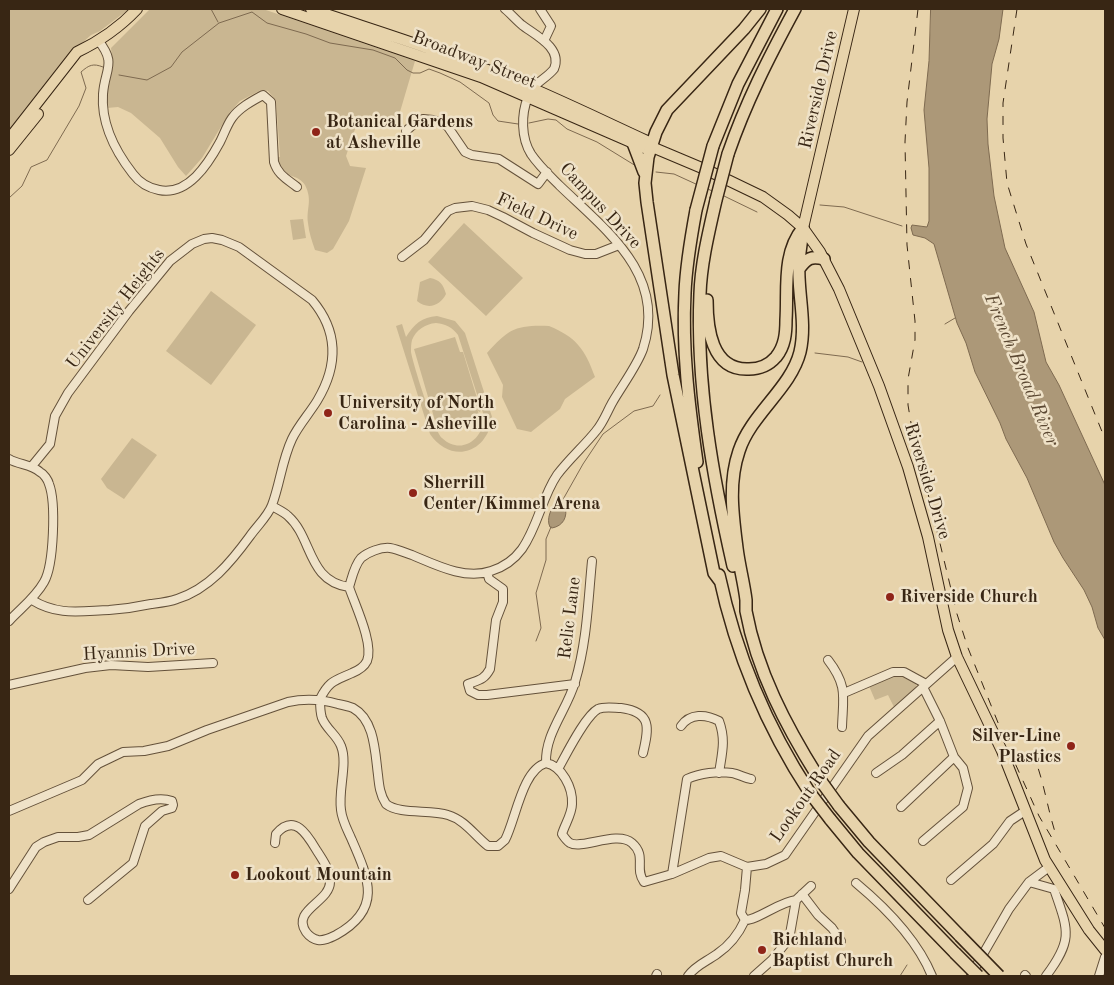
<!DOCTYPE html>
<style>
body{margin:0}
#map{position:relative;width:1114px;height:985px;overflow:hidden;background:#e7d3ab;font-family:"Old Standard TT",serif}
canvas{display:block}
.frame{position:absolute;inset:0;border:10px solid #382614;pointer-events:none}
</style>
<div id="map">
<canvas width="1114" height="985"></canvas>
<div class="frame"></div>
</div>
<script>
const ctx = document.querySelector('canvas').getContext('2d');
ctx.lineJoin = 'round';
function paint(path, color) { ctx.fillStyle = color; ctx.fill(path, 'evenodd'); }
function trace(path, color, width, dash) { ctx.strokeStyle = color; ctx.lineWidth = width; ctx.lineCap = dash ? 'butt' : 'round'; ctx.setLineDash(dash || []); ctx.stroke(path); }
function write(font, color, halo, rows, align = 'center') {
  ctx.font = font + ' "Old Standard TT",serif'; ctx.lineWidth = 5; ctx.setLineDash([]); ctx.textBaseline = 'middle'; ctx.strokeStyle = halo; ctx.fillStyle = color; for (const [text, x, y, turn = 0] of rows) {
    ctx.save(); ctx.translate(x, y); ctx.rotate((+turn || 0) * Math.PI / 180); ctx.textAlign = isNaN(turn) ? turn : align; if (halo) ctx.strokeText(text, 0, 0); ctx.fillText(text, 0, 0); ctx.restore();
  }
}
const green = new Path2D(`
 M9 9H129L100 31 91 35 71 53 9 138Z
 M150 9H263L415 61 397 122 384 118 356 126 346 156 350 166 366 168 349 221 333 249 327 253 315 250C312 241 309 233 308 223 306 208 313 201 305 185 298 174 282 176 279 169 277 166 278 160 277 157H280L276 100 268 91 261 90 240 101 230 112 202 158 186 176 178 167 160 138 131 113 118 107 107 108V93L113 66 111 48Z
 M303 219 306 238 293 240 290 220Z
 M464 223 523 278 486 316 428 262Z
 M430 278C440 280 443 284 446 294 440 306 428 310 417 301L420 282Z
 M211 291 256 325 211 385 166 351Z
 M437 316 455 321 465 333 494 423 491 424C482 457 448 461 430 434L396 326 402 324 406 337C414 324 422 317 437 316ZM436 323C446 324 452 327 458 335L483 413C487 437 462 457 442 438 434 431 413 364 411 352 411 348 411 344 412 340 416 330 425 324 436 323Z
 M549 326C576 337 585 349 595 377L565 399 560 409 531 432 517 429 502 397 503 385 487 353C509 329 515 325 549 326Z
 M455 337 460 352H463L481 411 479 412 477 408 480 419 438 431 414 349Z
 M132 438 157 455 124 499 107 488 101 479Z
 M899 675 917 682 916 689 894 707 888 695 875 700 869 686 894 676Z`);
const water = new Path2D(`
 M931 9H1003L999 39 992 64 987 119 988 144 994 196 1005 248 1034 312 1046 362 1059 385 1105 485V640L1098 628 1092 607 1084 590 1063 558 1054 542 1027 478 1006 439 1000 423 975 372 966 343 957 323 934 244 925 238 913 235 911 228 912 225 927 227 929 221V168L924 110 929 61Z
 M556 501 565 506C568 517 563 526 552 528L550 527C546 519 551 509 556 501Z`);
const stream = new Path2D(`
 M211 9 218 22
 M119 75 147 80 171 67 182 52 219 23 252 12 267 23 306 34 330 43 373 50 395 58 407 70 413 73H420L429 69 440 73 460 82 489 103 493 115 498 121 518 124
 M529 123 548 119 556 120 567 129 597 142 636 166
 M656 172 674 174 698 185
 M706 188 714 192
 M722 195 757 212
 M9 198 22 186 31 167 47 160 79 106 86 88 81 72C89 65 93 63 103 67
 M820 205 844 207 902 226
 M945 324 955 318
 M815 353 848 357 862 362
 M561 503 583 464 603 434 634 411 653 406 660 395
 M536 641 541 628 536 593 546 560V539L551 527
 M900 976 907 965`);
const minor = new Path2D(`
 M540 9 551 26 544 41
 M98 40C117 64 105 68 103 94 101 123 115 151 133 174 139 182 149 188 159 190 188 196 208 164 220 142 224 134 227 125 232 118 239 108 252 101 263 95L271 102 274 162C278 175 287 179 297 187
 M406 131 417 121 423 119 433 120 441 122 448 127 465 152 472 155 499 159 538 184 547 172
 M402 257 424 240 448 211 455 208 472 206 488 210 503 217 533 233 570 250 585 254H596L619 245
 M9 459C19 465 31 464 40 472 44 474 48 480 49 484 56 502 54 565 44 582 35 598 21 608 9 621
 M272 506C277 509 284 512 288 516 313 538 307 581 349 587 352 578 354 566 361 558 368 552 381 547 390 548 397 549 406 553 412 555 436 565 465 580 491 571 504 567 514 560 522 549 538 526 542 497 557 475 569 459 584 446 596 431 603 423 607 412 612 403 621 387 637 366 643 349 667 275 607 231 560 186 550 176 539 166 531 154 521 138 521 114 528 97 532 84 546 79 554 69 563 48 535 35 522 25 516 20 511 14 505 9
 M487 572 489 579 503 589V602L496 620 490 669C484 680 479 680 468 684L470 691 478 695H487L575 684
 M32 600C58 616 80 611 109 610 123 609 137 607 151 604 159 603 169 602 177 599 209 589 231 562 250 536 257 526 268 516 272 505 280 484 282 460 292 439 298 426 309 414 317 401 338 366 339 332 312 300L239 247 222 240 212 238 204 239 192 244 170 261 129 311 68 393 55 416 50 444 32 466
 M828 660C848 686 843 697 842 727
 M9 685 85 668 111 665 148 667 213 663
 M923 687 940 721 954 757 963 768 968 788 963 807 923 841
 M844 693 893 672H904L926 684
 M320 699C329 681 334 681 352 673 357 671 364 667 367 661 374 644 355 605 349 587
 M681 726C690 713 706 714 719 721 726 740 722 753 719 773
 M546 763C545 733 567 710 575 682 587 642 588 602 592 561
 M558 769C566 755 585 716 598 709 605 706 615 708 621 708 652 712 649 728 643 753
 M876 773 902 755 940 721
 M901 807 954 757
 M9 811 82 780 98 764 123 752 144 751 168 746 207 730 288 702C306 698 321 699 338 704 343 705 348 706 353 708 375 720 375 753 378 775 379 785 380 795 386 804 400 815 430 809 448 815 465 820 475 836 488 846H498L505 840C516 819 522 770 546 763 562 766 573 788 572 804 572 814 565 824 562 834 564 837 567 841 570 843 582 850 617 830 632 843 647 856 634 868 644 882L672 874 709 858 721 856 747 867 766 864 785 855 868 736 957 657
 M275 843 276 834C295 812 308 836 317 851 323 860 331 872 330 882 330 902 291 910 306 932 309 936 313 939 318 940 324 941 330 938 336 935 383 909 369 879 351 838 347 829 342 820 341 810 338 790 348 763 341 746 337 735 326 729 322 718 320 712 320 705 320 699
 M672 874 687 779C700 773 718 771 732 773 738 774 745 778 751 779
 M951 880 993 844 1010 821 1025 811
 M1029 882 1054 889C1068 930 1074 939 1046 976
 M856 883C886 908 917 939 932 976
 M9 889 36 847 44 842 58 837H78L89 835 139 804C149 800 161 797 172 801L173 805 172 808 162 811 145 826 133 863 88 900
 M802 894 818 915 832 928 841 941
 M745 920C756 921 779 902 796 900
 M745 920 741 913 745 890 747 867
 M971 975 1009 909 1029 882 1049 867
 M1025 975 1026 976
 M656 976 657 974
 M688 976C696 965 706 962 717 954 729 946 739 933 745 920
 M754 976 772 960 784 945 790 934 796 900 811 886
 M1099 976 1105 957`);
const major = new Path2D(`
 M282 9 481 77 633 143 644 148 652 147
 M311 9C373 30 436 49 498 74 548 94 597 118 647 141L652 147 709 171 763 197 788 215 803 228 820 252 839 289 879 386 908 467 928 537 948 630 957 657 1002 751 1045 860 1089 930 1105 950
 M9 139 77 52C98 42 121 26 137 9
 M9 150 38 114
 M803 228 854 9`);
const highway = new Path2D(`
 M633 143 644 172
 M713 146 738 84 777 9
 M728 154C746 102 769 57 795 9
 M716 200C709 231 701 263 700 294 696 385 713 478 733 566
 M696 210C691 237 686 265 685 293 682 350 689 406 697 462
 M803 228C802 239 800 250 799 262 797 291 807 322 800 352 791 388 751 414 739 451 728 483 733 516 737 548 739 565 744 583 746 600 746 604 746 608 746 611 757 671 786 726 818 777
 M799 269C807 258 811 256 824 259
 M707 300C707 327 711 371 749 369 760 369 769 365 776 357 785 346 786 333 786 320 788 289 782 253 803 228
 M719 575C736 654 766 726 810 793
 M720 581 714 573 673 375 647 202 645 183 648 157 656 132 667 110 744 29 760 9
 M839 806 869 842 960 936
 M830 819 858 853 955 953`);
const rail = new Path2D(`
 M918 9 907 102 905 142 907 245 915 321V340L908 379V405L911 423 957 614 968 648 1009 750 1039 816 1105 928
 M1017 9 1003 103V138L1007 183 1026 244 1105 439
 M1032 752C1044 779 1047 809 1057 838`);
const highwayBridge = new Path2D(`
 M716 200 728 154
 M696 210 713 146
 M818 777 839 806
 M810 793 830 819
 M960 936 999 976
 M955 953 978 976`);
const markers = [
 [316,132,5,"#8f2418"],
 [328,413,5,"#8f2418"],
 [413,493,5,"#8f2418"],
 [890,597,5,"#8f2418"],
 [1071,746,5,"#8f2418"],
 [235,875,5,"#8f2418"],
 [762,950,5,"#8f2418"]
];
const streetNames = [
 ["Broadway Street",474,60,21],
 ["Riverside Drive",819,90,-77],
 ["Campus Drive",600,206,47],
 ["Field Drive",537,217,25],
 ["University Heights",116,309,-52],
 ["Riverside Drive",927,481,73],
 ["Relic Lane",570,618,-83],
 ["Hyannis Drive",139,652,-3],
 ["Lookout Road",806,796,-55]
];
const poiNames = [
 ["Botanical Gardens",326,122],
 ["at Asheville",326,143],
 ["University of North",338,403],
 ["Carolina - Asheville",338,424],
 ["Sherrill",423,483],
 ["Center/Kimmel Arena",423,504],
 ["Riverside Church",900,597],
 ["Silver-Line",1061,736,"right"],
 ["Plastics",1061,757,"right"],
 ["Lookout Mountain",245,875],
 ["Richland",772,940],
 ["Baptist Church",772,961]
];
const waterNames = [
 ["French Broad River",1021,370,67]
];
paint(green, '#c9b691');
paint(water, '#ac9878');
trace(water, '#7e6a50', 1);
trace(stream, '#7e6a50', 1);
trace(minor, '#64513a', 10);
trace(major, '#382614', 12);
trace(highway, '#382614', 14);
trace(minor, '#efe2c8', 8);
trace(major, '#e7d3ab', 10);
trace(highway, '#e7d3ab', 11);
trace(rail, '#382614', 1, [9, 9]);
trace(highwayBridge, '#382614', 14, []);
trace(highwayBridge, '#e7d3ab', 11);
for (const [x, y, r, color] of markers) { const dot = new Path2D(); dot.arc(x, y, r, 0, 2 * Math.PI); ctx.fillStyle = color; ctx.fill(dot); trace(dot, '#efe2c8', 2); }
write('18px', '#382614', '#efe2c8', streetNames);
write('bold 18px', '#382614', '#efe2c8', poiNames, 'left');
write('italic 19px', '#5b4832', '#efe2c8', waterNames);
</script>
